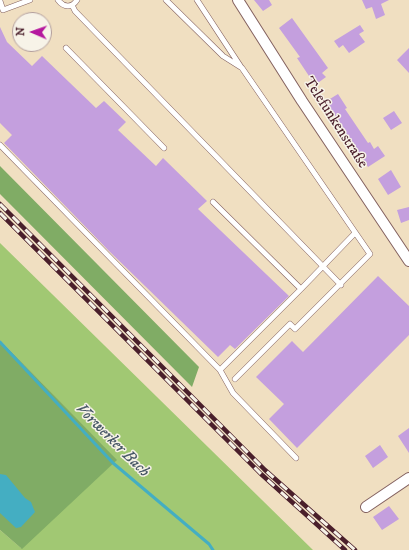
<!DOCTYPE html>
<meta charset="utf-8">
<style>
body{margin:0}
#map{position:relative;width:409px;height:550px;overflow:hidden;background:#f0dfc1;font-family:"IM FELL DW Pica",serif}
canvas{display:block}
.north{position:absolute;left:12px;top:12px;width:40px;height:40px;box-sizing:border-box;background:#f7f3e8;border:1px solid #b29e9c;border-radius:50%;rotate:272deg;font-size:11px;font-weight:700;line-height:16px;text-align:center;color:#4a1f2b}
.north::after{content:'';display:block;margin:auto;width:14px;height:18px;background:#b5179e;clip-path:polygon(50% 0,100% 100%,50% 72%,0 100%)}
</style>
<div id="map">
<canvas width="409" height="550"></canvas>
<div class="north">N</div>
</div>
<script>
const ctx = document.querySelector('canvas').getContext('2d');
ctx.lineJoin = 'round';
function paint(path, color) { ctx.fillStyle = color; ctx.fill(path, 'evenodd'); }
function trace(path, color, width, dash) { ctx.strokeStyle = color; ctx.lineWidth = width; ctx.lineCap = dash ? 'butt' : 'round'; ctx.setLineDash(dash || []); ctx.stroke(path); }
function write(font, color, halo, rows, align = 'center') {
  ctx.font = font + ' "IM FELL DW Pica",serif'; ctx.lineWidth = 3; ctx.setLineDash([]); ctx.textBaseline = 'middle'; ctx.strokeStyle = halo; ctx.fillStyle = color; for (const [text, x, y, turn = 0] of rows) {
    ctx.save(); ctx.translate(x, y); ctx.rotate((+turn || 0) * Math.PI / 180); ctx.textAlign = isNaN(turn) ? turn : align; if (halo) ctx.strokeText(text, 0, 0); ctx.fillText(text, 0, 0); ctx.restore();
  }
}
const green = new Path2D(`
 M0 243 313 550H0V530L21 548 116 460 0 340Z`);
const forest = new Path2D(`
 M0 166 199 367 192 387 0 194Z
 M0 340 117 460 22 549 0 530Z`);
const water = new Path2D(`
 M0 474 6 475 25 498 31 502 35 512 21 527 16 528 0 513Z`);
const stream = new Path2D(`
 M0 342 113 463 209 544 213 550`);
const building = new Path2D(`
 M254 0H269L272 5 263 11Z
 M362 0H389L381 4 385 15 376 19 372 7 366 9Z
 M292 18 328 68 322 73 326 77 315 85 297 58 300 57 279 28Z
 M360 25 364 31 359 34 365 42 349 53 343 45 339 48 334 41Z
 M0 27 7 42 32 66 42 56 96 108 104 101 126 122 118 130 156 166 163 158 207 201 198 209 289 296 235 349 230 345 218 357 109 251 4 143 12 135 0 123Z
 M409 48V73L397 60Z
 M338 94 347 108 345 109 368 143 370 142 374 149 378 146 385 156 368 167 325 102Z
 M394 111 402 123 391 130 383 118Z
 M391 170 401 187 388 195 378 179Z
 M409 207V220L401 223 397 210Z
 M378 276 409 306V335L297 448 269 419 284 404 256 377 292 341 303 352Z
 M409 428V453L398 436Z
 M380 445 388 457 373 468 365 456Z
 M389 506 399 519 382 530 373 517Z`);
const lane = new Path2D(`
 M58 0C64 8 72 8 77 0
 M166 0 223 56 242 68 370 254 295 329 290 324 235 379
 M197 0 241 67
 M0 1 3 10 30 0
 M72 5 75 11 341 285
 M66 48 164 148
 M0 145 220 370 301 289
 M213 202 301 289 355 233
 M220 370 233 393 296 458`);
const street = new Path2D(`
 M238 0 302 101 409 261
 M366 507 409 478`);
const rail = new Path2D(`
 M0 204 265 470 355 550
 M0 213 261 474 345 550`);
const streetNames = [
 ["Telefunkenstraße",335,123,57]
];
const waterNames = [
 ["Vorwerker Bach",112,441,45]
];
paint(green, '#a1c873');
paint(forest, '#80ac65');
paint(water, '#44aec2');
trace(stream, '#44aec2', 3);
paint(building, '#c49fde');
trace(lane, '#846260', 6);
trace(street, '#846260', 12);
trace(lane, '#fff', 5);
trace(street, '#fff', 10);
trace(rail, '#4a1f2b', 4.5);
trace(rail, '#f7f3e8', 3, [9]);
write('15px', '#4a1f2b', '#f7f3e8', streetNames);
write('italic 16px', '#485867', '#f7f3e8', waterNames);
</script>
